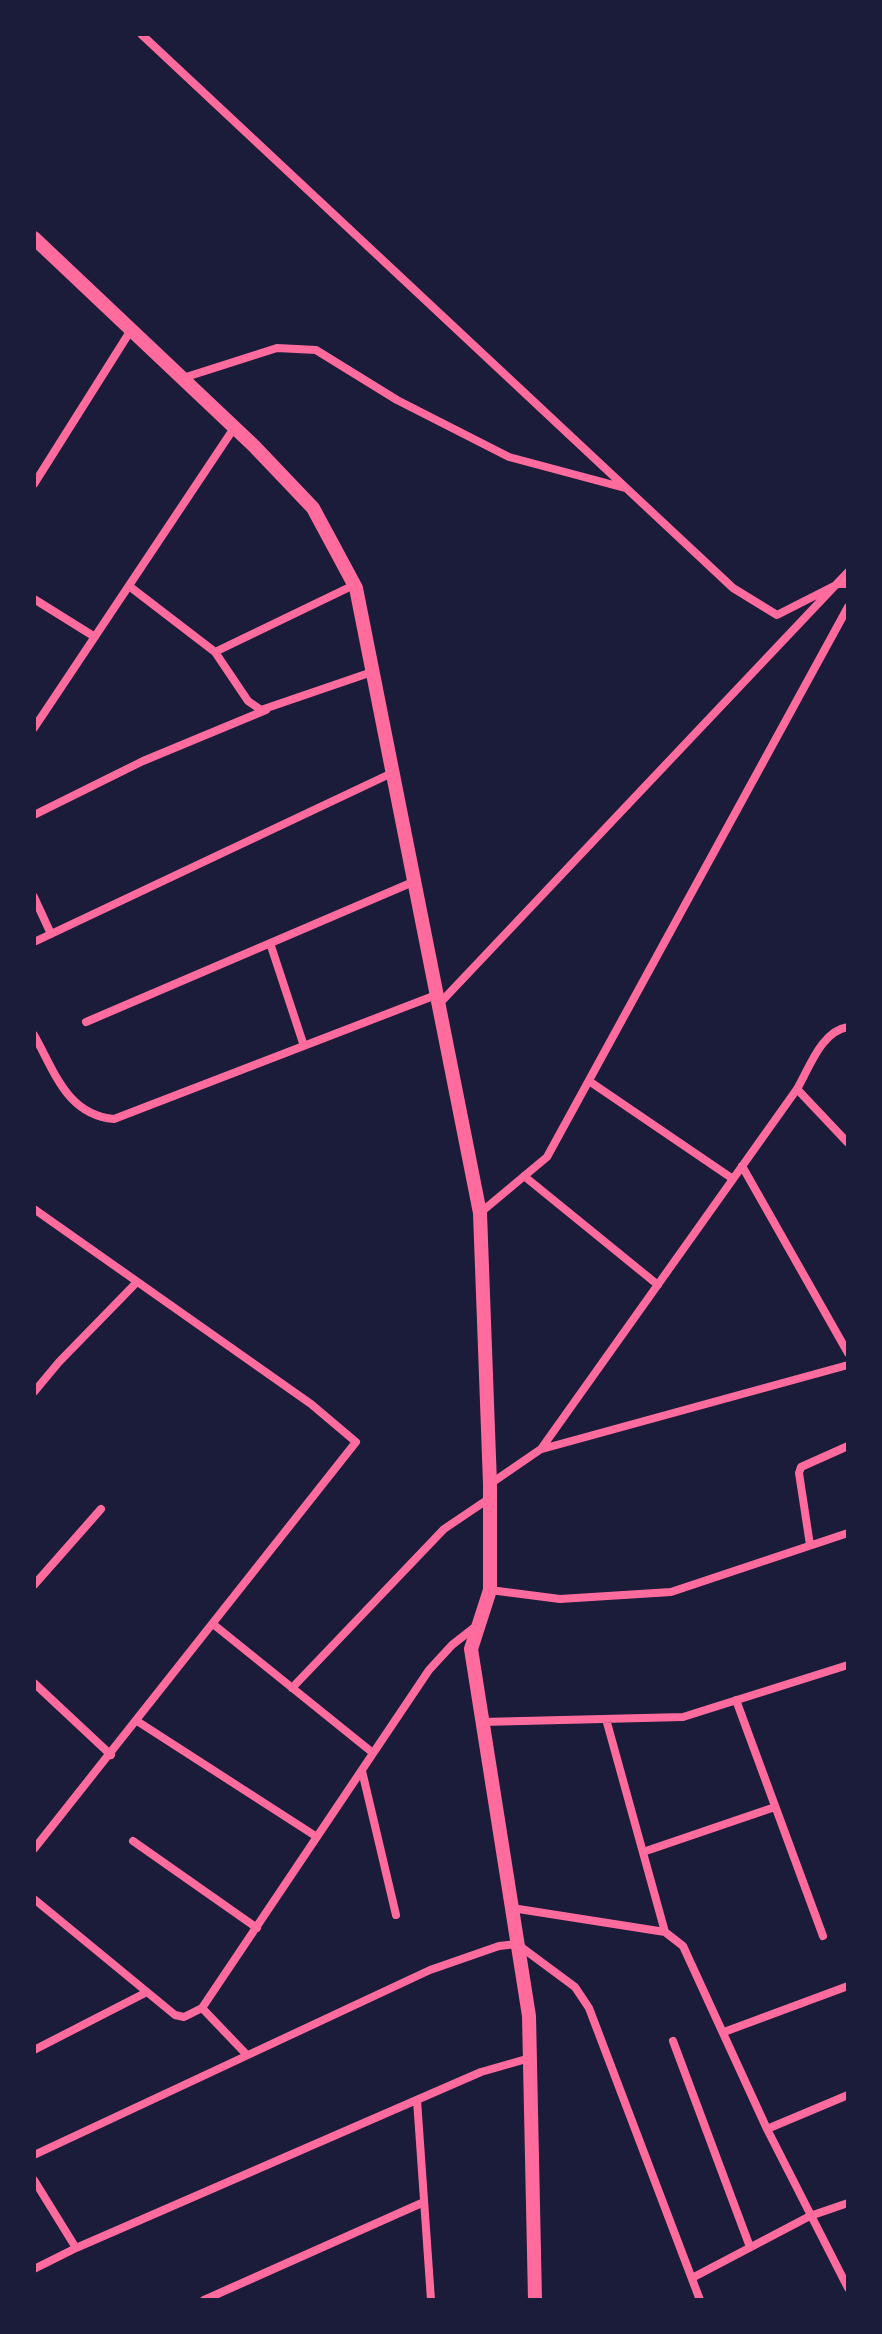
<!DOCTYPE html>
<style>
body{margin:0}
#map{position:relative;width:882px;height:2334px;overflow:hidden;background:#1b1b3a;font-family:Jost,sans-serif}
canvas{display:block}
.frame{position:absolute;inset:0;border:36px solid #1b1b3a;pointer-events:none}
</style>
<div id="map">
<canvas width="882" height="2334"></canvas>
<div class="frame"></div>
</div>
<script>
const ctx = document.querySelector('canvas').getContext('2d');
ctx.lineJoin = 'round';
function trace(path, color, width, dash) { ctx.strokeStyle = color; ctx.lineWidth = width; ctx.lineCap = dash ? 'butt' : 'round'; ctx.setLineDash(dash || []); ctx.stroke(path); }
const minor = new Path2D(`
 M141 34 733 588 777 615 838 584H848
 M183 378 277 348 316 350 397 400 509 457 625 488
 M34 484 131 330
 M129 586 215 652 248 701 261 710 372 672
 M34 599 95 637
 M215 652 354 585
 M34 728 234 428
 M34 815 143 761 266 710
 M34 897 51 934
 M34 942 392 773
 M270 943 304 1046
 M439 1004 848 572
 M86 1022 413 882
 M34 1035C55 1072 67 1115 114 1119L436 995
 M589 1081 733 1179
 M797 1089C809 1069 821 1031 848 1027
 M742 1166 848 1353
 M524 1176 658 1285
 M34 1209 311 1404 356 1442 34 1849
 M480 1213 547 1157 848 607
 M34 1392 59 1362 137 1282
 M542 1449 848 1365
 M490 1484 541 1449 797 1089 848 1143
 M810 1545 799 1473 801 1467 848 1446
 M34 1585 101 1509
 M490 1590 560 1599 671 1592 848 1533
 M213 1624 373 1753
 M34 1683 111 1755
 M292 1688 444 1529 490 1498
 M736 1700 823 1936
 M137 1721 317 1837
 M482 1722 683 1717 848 1665
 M362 1771 396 1915
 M133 1841 257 1928
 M643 1852 775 1807
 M34 1899 175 2015 184 2017 202 2008 429 1670 452 1645 475 1627
 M512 1908 665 1932 606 1719
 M665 1932 683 1946 767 2129 848 2095
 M202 2008 246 2054
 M724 2032 848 1986
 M673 2041 750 2247
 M34 2050 147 1992
 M417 2100 431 2300
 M767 2129 848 2288
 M34 2155 430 1970 499 1946 517 1944 575 1987 589 2008 700 2300
 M34 2180 76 2248 481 2072 530 2058
 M34 2269 76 2248
 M692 2278 810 2216 848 2203
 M204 2300 424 2202`);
const tertiary = new Path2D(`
 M34 238 254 446 313 508 356 588 480 1213 490 1484V1590L471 1649 529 2016 535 2300`);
trace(minor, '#ff6b9d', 8);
trace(tertiary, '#ff6b9d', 14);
</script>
